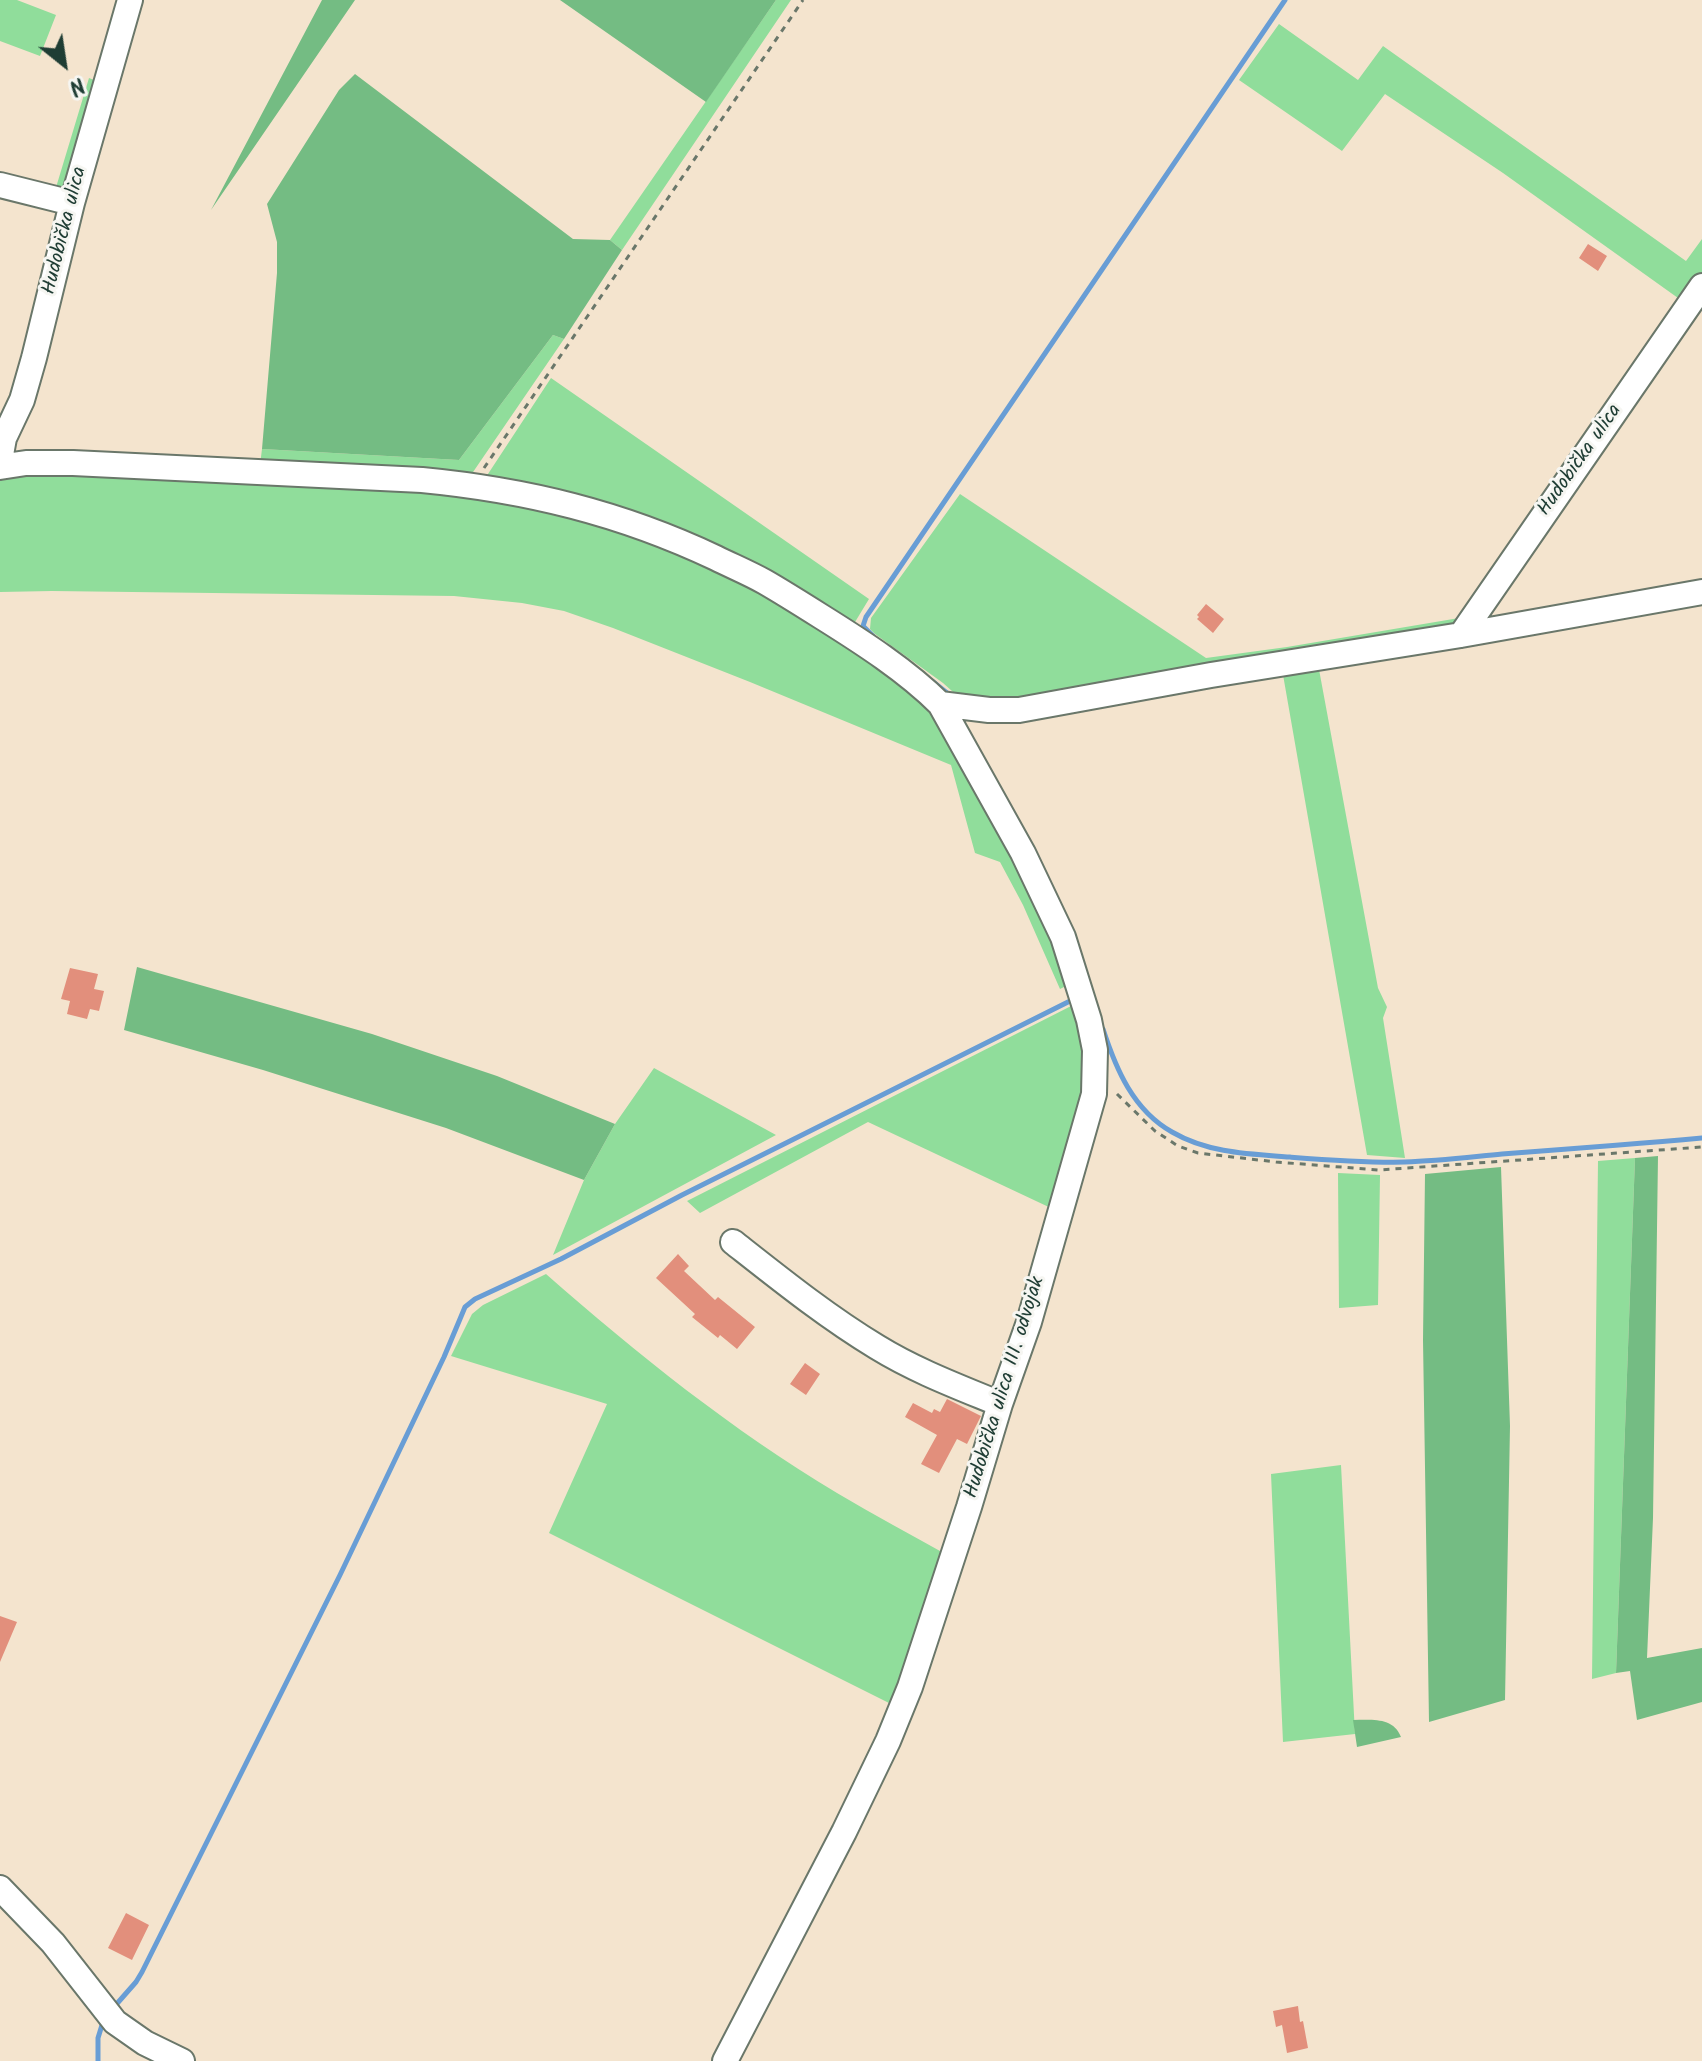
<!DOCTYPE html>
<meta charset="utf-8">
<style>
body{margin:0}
#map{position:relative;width:1702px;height:2061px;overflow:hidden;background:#f4e4ce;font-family:Kalam,sans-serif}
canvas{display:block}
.north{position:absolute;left:24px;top:24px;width:80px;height:80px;-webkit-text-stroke:6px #f6f6f2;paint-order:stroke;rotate:150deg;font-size:22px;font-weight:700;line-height:32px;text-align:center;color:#1f3d34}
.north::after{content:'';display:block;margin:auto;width:28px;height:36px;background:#1f3d34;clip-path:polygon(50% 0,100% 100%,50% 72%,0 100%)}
</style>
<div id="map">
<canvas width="1702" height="2061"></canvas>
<div class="north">N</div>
</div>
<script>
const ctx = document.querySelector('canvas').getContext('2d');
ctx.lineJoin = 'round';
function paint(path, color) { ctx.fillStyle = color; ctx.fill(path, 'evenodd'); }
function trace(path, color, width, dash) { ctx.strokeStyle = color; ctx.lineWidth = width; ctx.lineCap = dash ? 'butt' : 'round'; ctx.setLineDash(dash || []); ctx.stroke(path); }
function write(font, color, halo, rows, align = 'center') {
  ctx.font = font + ' Kalam,sans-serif'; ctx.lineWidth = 6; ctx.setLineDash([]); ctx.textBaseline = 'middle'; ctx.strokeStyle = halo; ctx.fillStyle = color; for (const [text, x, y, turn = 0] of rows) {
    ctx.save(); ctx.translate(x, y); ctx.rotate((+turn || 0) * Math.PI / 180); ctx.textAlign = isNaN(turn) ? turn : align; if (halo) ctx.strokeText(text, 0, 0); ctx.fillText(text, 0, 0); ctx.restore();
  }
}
const green = new Path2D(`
 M0 0H17L56 15 40 56 0 41Z
 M776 0H791L622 250 610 240Z
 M1279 24 1358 80 1383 46 1686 261 1702 239V278L1685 303 1503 173 1385 94 1342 151 1239 80Z
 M89 78 99 82 63 207 51 204Z
 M553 335 564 339 471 475 260 465 262 449 459 460Z
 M551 378 869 599 852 627 767 576 486 477Z
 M24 469 422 486 545 503 761 585 918 692 957 745 1074 982 1060 989 1023 905 1000 862 975 853 951 765 750 682 613 628 564 611 522 603 454 596 52 591 0 592V475Z
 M960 494 1206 658 1287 647 1465 617 1457 628 1016 704 962 700 943 683 875 634 870 629 871 618Z
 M1318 664 1378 988 1387 1007 1383 1018 1405 1158 1367 1155 1282 669Z
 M1079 1002 1090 1072 1053 1209 868 1122 700 1213 687 1201Z
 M654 1068 776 1135 553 1255 584 1180 615 1124Z
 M1635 1158 1616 1673 1592 1679 1598 1161Z
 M1338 1173 1380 1175 1378 1305 1339 1308Z
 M546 1274C637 1354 732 1430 837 1493 874 1515 912 1535 949 1556L897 1707 549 1533 607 1404 451 1356 472 1314 483 1305Z
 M1341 1465 1355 1734 1283 1742 1271 1474Z`);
const forest = new Path2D(`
 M322 0H355L211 210Z
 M560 0H776L706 102Z
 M355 74 573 239 610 240 622 250 564 339 553 335 459 460 262 449 277 273V242L267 204 339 90Z
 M137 967 372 1034 497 1076 615 1124 584 1180 446 1128 263 1070 124 1030Z
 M1658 1156 1653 1518 1647 1658 1702 1648V1702L1637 1720 1630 1671 1616 1673 1635 1158Z
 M1501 1167 1510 1426 1505 1700 1429 1722 1423 1340 1425 1174Z
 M1353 1720C1372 1720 1393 1717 1401 1737L1357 1747Z`);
const stream = new Path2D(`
 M873 636 863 626 866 617 1285 0
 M932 681 947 693
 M1103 1029C1116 1069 1133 1110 1172 1132 1208 1153 1249 1154 1289 1157 1328 1160 1366 1163 1405 1162 1437 1161 1470 1157 1502 1154 1569 1149 1635 1144 1702 1138
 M114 2007 136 1982 142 1972 340 1575 444 1357 460 1319 465 1307 475 1299 561 1259 682 1195 1076 998
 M98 2061V2038L102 2025`);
const building = new Path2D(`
 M1588 244 1607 256 1598 271 1579 258Z
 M1206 604 1224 619 1213 633 1197 619 1199 617 1197 615Z
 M70 968 98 974 94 989 104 991 99 1011 90 1009 87 1019 67 1014 70 1001 61 999Z
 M678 1254 689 1266 684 1271 715 1300 718 1297 755 1327 737 1349 720 1335 718 1338 692 1317 695 1314 656 1278Z
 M805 1363 820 1374 806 1395 790 1384Z
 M947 1399 981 1416 967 1444 957 1439 939 1473 921 1464 937 1435 905 1417 913 1403 932 1413 934 1409 940 1412Z
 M0 1616 17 1622 0 1662Z
 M126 1913 149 1925 132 1960 108 1948Z
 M1298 2006 1300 2022 1303 2021 1308 2048 1287 2053 1282 2025 1276 2027 1273 2011Z`);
const path = new Path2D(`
 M484 468 803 0
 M1117 1094 1155 1131 1178 1146 1198 1153 1276 1162 1379 1170 1702 1147`);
const minor = new Path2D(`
 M0 185 72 203
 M0 460 4 438 22 400 34 358 72 203 130 0
 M0 467 26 463H73L422 480C526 490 621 513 716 558 732 566 749 573 765 582 784 593 803 605 822 617 862 642 907 671 940 704L1023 853 1063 937 1089 1020 1095 1050 1094 1094 1029 1322 1000 1404 969 1507 910 1687 888 1741 844 1832 725 2061
 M1461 635 1702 286
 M940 704 989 710H1019L1211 675 1461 635 1702 592
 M733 1242C780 1279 826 1316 877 1347 916 1371 959 1387 1000 1404
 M0 1888 53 1943 115 2022 145 2043 182 2061`);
const streetNames = [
 ["Hudobička ulica",66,231,-76],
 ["Hudobička ulica",1581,461,-55],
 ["Hudobička ulica III. odvojak",1006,1388,-73]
];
paint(green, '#90dd9b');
paint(forest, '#74bc83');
trace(stream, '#689dd5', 5);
paint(building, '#e28f7c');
trace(minor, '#6a776a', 28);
trace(path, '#6a776a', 3, [6, 6]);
trace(minor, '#fff', 24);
write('20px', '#1f3d34', '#f6f6f2', streetNames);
</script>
